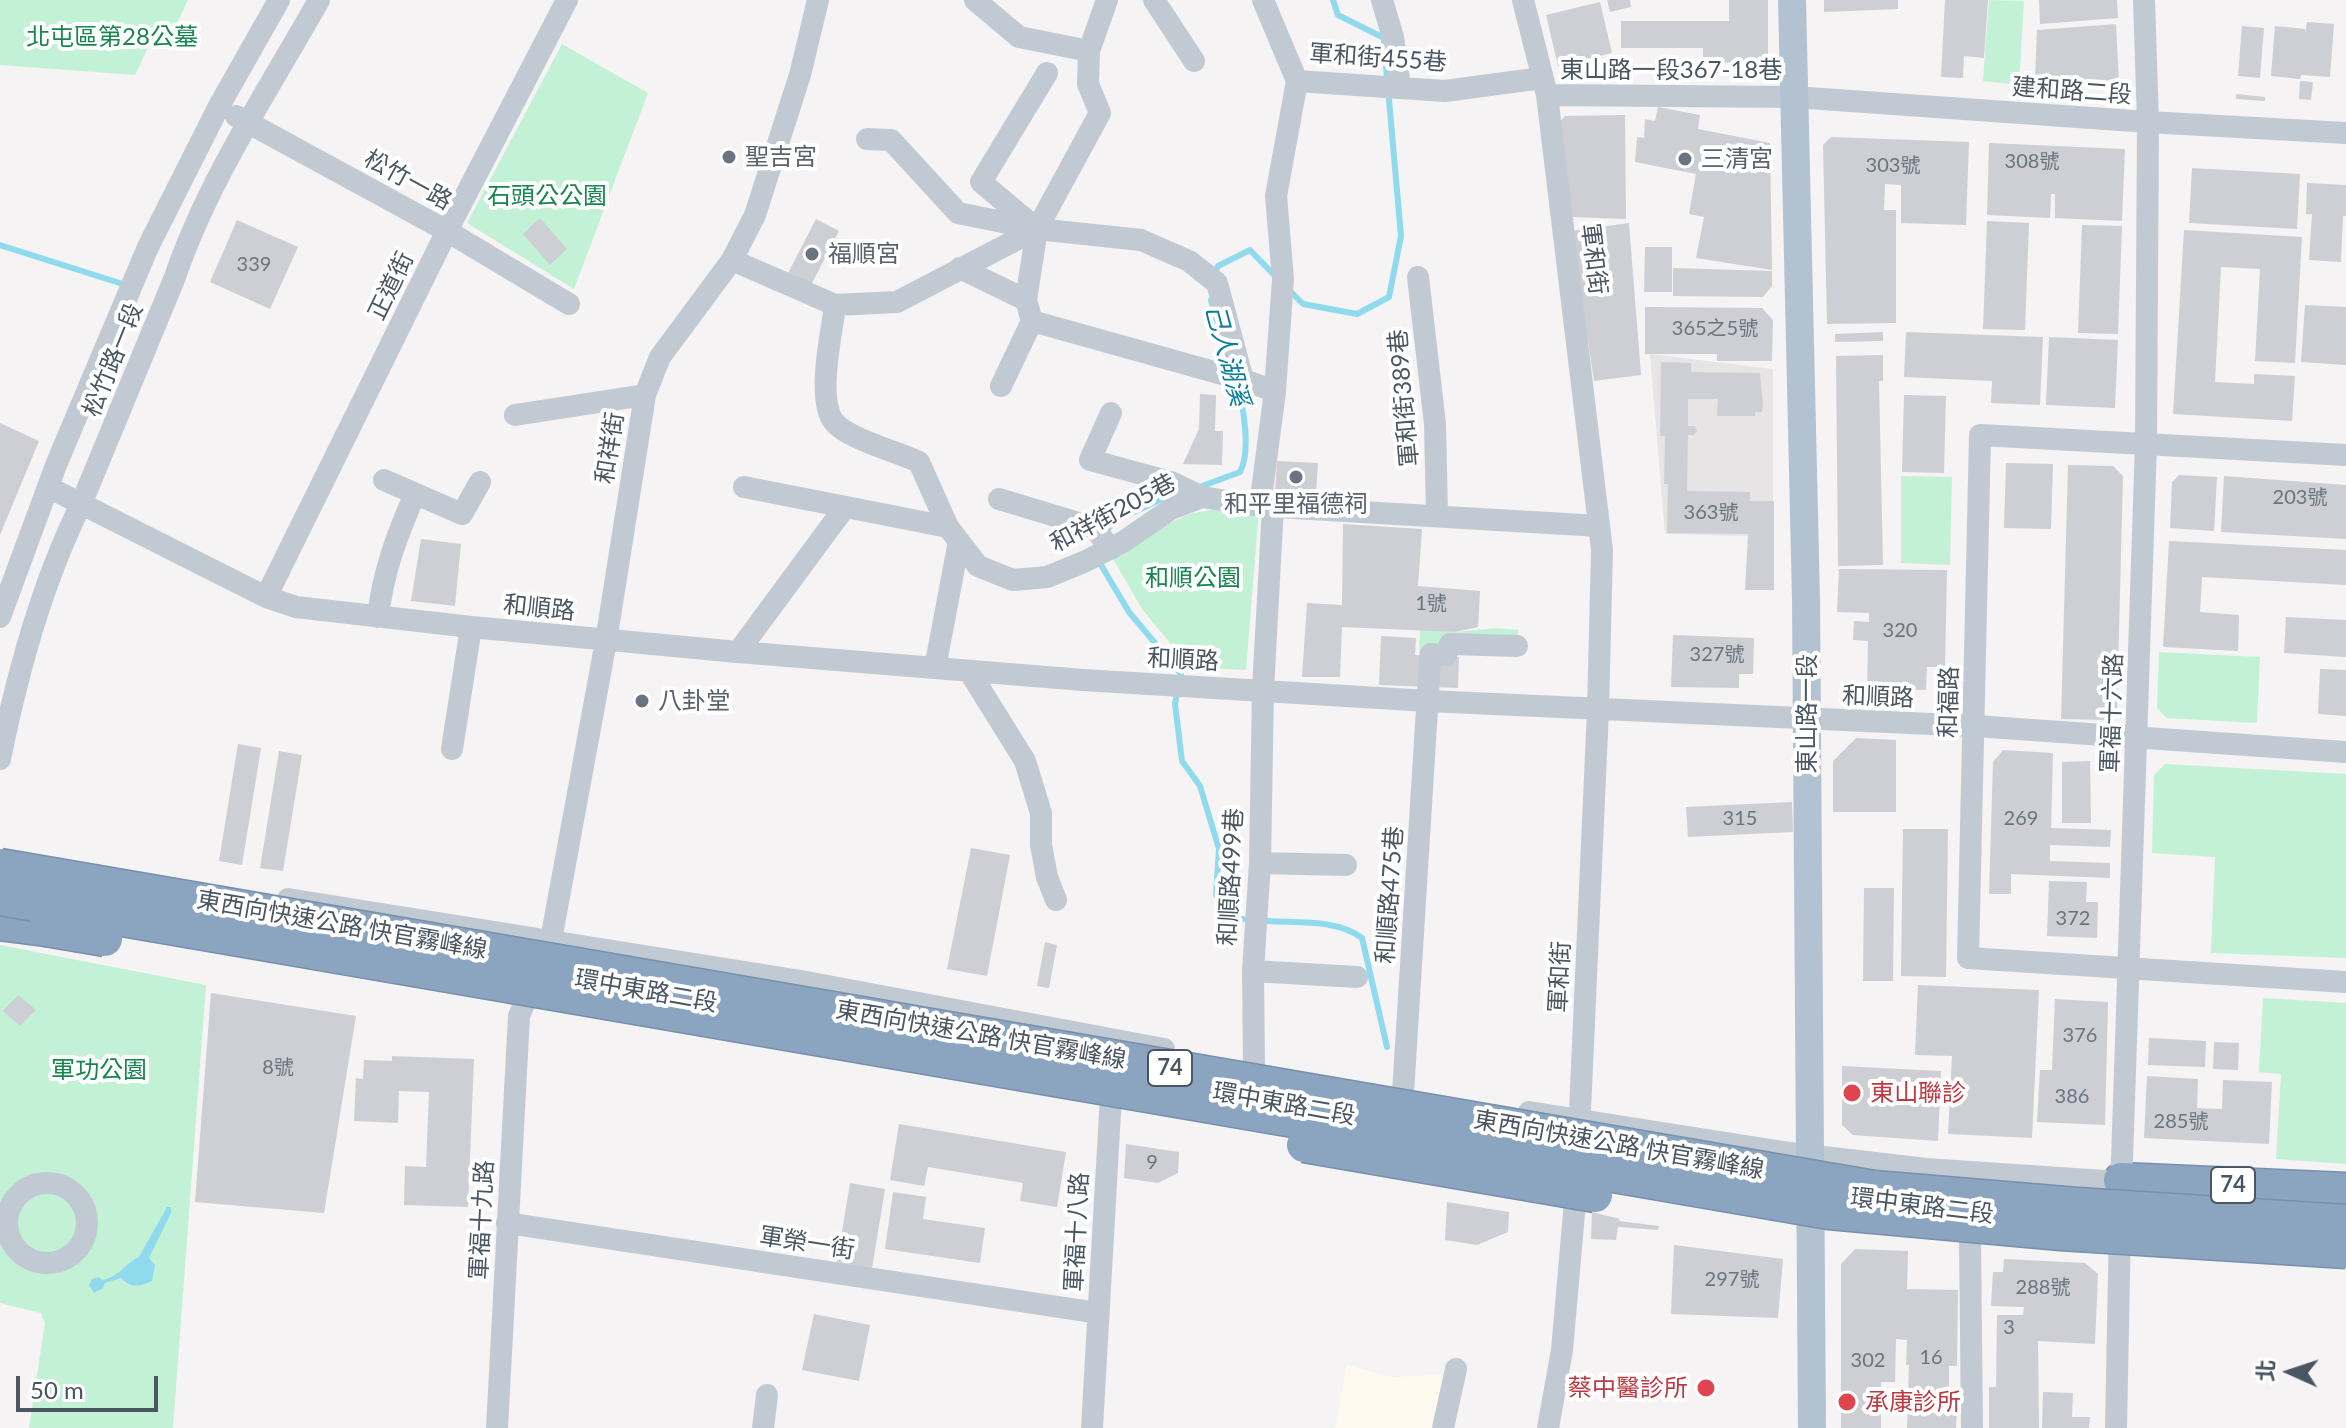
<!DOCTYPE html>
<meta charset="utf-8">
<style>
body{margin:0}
#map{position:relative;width:2346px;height:1428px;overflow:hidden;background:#f5f3f3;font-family:Lato,"Noto Sans TC",sans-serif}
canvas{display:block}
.north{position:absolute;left:2250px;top:1332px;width:80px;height:80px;-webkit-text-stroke:6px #fff;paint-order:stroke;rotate:273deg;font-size:22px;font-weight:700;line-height:32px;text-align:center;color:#4a5661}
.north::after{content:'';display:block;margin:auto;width:28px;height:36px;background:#4a5661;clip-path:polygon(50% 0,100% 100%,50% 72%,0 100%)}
.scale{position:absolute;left:16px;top:1376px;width:142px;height:36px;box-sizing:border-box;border:4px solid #4a5661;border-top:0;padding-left:10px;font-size:24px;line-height:28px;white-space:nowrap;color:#4a5661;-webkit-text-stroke:6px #fff;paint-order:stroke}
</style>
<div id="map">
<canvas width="2346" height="1428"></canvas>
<div class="north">北</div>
<div class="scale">50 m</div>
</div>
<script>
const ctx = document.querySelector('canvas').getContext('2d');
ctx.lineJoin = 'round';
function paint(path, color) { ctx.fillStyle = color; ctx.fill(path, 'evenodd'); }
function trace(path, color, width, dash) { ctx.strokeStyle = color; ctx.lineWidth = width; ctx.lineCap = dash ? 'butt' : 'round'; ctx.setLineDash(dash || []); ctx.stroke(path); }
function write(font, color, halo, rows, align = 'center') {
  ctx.font = font + ' Lato,"Noto Sans TC",sans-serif'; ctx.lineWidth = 8; ctx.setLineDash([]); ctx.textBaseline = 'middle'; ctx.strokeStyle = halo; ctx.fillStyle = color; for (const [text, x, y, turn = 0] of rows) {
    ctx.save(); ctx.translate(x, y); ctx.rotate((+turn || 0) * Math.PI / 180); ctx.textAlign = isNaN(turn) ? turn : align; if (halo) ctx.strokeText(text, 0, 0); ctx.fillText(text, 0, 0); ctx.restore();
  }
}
const commercial = new Path2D(`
 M1347 1365 1393 1377 1450 1374 1437 1428H1335Z`);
const education = new Path2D(`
 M1650 354 1773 369V515L1749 536 1665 534Z`);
const green = new Path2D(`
 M0 0H188L174 29 152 39 135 75 0 65Z
 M1989 0 2024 1 2019 85 1983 81Z
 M562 44 648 93 574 289 467 223Z
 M1901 476 1952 477 1950 565 1901 563Z
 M1221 508 1259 510 1246 670 1190 667 1142 609 1109 552 1189 514Z
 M1497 628 1518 630 1517 650 1459 655 1419 653 1420 630 1455 632Z
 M2159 652 2260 657 2257 723 2167 718 2157 708Z
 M2165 764 2346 774V958L2211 953 2215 857 2152 853 2154 775Z
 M0 945 206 985 173 1428H29L45 1323 41 1313 0 1303Z
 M2263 998 2346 1003V1164L2276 1159 2281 1074 2259 1072Z`);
const water = new Path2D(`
 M167 1207H171V1213L149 1258 155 1265 152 1281C141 1286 131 1289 121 1278L105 1283 103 1288 94 1293 89 1285 92 1279 99 1277 102 1280C121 1276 124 1264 139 1257Z`);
const stream = new Path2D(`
 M1333 0 1338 15 1384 38V43
 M0 245 126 285
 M1215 274 1218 266 1250 250 1275 276
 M1289 290 1303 304 1357 314 1389 297 1401 236 1386 66
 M1211 300 1219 332
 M1197 488 1240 472C1251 452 1244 405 1236 384
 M1105 532 1115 521 1178 491
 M1101 565 1129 612 1181 674 1175 704 1182 761 1200 786 1219 849 1216 895 1233 919H1243
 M1268 921C1298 923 1337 919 1362 938L1387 1047`);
const building = new Path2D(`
 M1607 0H1630L1631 7 1610 12Z
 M1729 0H1768V62L1703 63V48H1621V21H1729Z
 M1824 0H1898V9L1824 12Z
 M1945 0H1988L1984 58 1964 56 1963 78 1941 77Z
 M2039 0H2117L2118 18 2040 24Z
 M1600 2 1612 53 1558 66 1546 15Z
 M2307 22 2334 24 2330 77 2301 75 2300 79 2271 76 2275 26 2305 29V34Z
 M2116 24 2119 83 2035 79 2037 30Z
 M2242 26 2264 28 2260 78 2238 76Z
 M2300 81 2313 82 2311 100 2299 99Z
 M2236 94 2265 97V101L2236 99Z
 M1658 107 1700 115 1698 129 1770 143 1772 270 1696 258 1704 217 1689 214 1696 174 1635 162 1637 137 1644 138 1645 119 1655 121Z
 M1625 115 1626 219 1571 217 1557 125 1565 116Z
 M1831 137 1969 142 1966 225 1901 223V185L1885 184 1884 210H1896V323L1827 324 1823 145Z
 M1989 143 2125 149 2122 221 2055 218V194H2051L2050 218 1987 215Z
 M2192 168 2300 174 2297 229 2189 223Z
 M2307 183 2346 185V216H2343L2341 262 2309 260 2312 214H2306Z
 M540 218 567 249 550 265 523 234Z
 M816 219 839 231 809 289 786 277Z
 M237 220 298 247 270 309 210 282Z
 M1987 221 2029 223 2025 330 1983 329Z
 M1629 223 1641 375 1594 381 1571 231Z
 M2082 225 2122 226 2118 334 2078 333Z
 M2184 230 2302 237 2295 363 2255 361 2260 269 2221 267 2215 382 2254 384V374L2295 376 2292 421 2173 414Z
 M1645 247H1672V292H1644Z
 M1673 268 1772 271V286L1763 297 1673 296Z
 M2305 305 2346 307V365L2301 362Z
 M1645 307 1762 308 1773 320 1772 361H1717V354H1645Z
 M1883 332V341L1835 342V334Z
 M1906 332 2043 337 2040 405 1991 403 1992 381 1904 377Z
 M2049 337 2118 340 2115 408 2046 405Z
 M1883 355V381H1879L1883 565 1838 566 1836 356Z
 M1661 362 1691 363V372L1760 373 1763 406 1762 412H1755V416H1717L1718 399H1688V426H1695L1697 431 1694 435H1688L1687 491 1750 492V501H1774V590H1745L1748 534 1667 533 1668 484H1664L1665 436H1660Z
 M1200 394 1216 395 1215 431H1223L1222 465 1183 464 1199 429Z
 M1904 395 1946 396 1944 473 1902 472Z
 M0 423 39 441 0 535Z
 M1277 461 1318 463 1316 494 1275 492Z
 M2006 463 2053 464 2051 529 2004 528Z
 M2068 465 2113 466 2123 476 2117 710 2106 720 2061 719Z
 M2179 475 2217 477 2214 531 2170 528 2172 482Z
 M2224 476 2346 485V539L2221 532Z
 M1343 524 1422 529 1418 586 1480 591 1478 627 1455 632 1342 627 1340 677H1302L1307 603 1342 605Z
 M421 539 461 544 455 606 411 601Z
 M2169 541 2346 550V585L2202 577 2200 612 2239 615 2238 651 2163 647Z
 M1839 569 1947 570 1945 667H1927L1926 690 1867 689 1868 641 1853 640 1854 621 1869 622V613L1837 612Z
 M2286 617 2346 620V657L2284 653Z
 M1673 635 1754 638 1753 674H1739V688L1671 687Z
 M1381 636 1416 638 1415 655 1459 657 1458 688 1379 685Z
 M2320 669 2346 670V716L2318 714Z
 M1856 738 1896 740V812H1833V761Z
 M238 744 261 748 242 865 219 861Z
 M2003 750 2053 753 2051 828 2111 830 2110 847 2050 845V861L2110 863V878L2011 874V894H1989L1993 762Z
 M279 751 302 755 283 871 260 868Z
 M2090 761 2091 823H2062V762Z
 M1792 802 1793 832 1688 837 1686 807Z
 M1903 829H1948L1946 977 1901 976Z
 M971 848 1010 855 987 976 947 969Z
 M2049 881 2087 882 2086 902H2098L2097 938 2047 936Z
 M1864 888H1894L1893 981H1863Z
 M1045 942 1057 945 1049 988 1037 986Z
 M1918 985 2039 990 2032 1138 1948 1134 1952 1056 1915 1055Z
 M211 993 356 1016 324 1213 195 1202Z
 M18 995 36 1010 20 1026 3 1011Z
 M2055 999 2108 1002 2105 1125 2037 1122 2040 1070H2052Z
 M2149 1038 2206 1041 2205 1067 2148 1065Z
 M2214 1042 2239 1043 2238 1070 2213 1069Z
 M392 1056 474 1059 468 1207 404 1205 405 1166 426 1167 429 1092 399 1091 398 1123 354 1121 356 1078 363 1079 364 1060 392 1061Z
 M1842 1066 1941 1071 1938 1141 1853 1135 1842 1125Z
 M2147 1076 2198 1079 2197 1108 2222 1109 2223 1080 2272 1082 2269 1144 2144 1138Z
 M899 1124 1066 1152 1057 1207 1020 1201 1023 1183 928 1167 924 1186 890 1180Z
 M1126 1144 1179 1152 1178 1173 1158 1183 1124 1178Z
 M850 1183 885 1189 872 1268 837 1262Z
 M893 1192 926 1197 923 1219 985 1228 980 1263 885 1249Z
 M1447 1202 1509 1212 1508 1232 1477 1245 1445 1240Z
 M1592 1212 1620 1219 1619 1221 1659 1226 1658 1230 1618 1227 1616 1240 1591 1239Z
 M1674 1245 1783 1259 1778 1318 1671 1314Z
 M1855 1249 1908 1251 1907 1289 1958 1290 1957 1366H1949V1406H1957L1956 1428H1907L1909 1365H1906L1907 1340 1896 1339 1895 1382H1881V1428H1841V1264Z
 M2004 1259 2085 1263 2098 1274 2095 1344 2038 1341 2039 1428H1989V1387H1996L1997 1315H2023L2024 1307 1991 1306 1993 1272H2003Z
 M814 1314 870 1325 859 1381 802 1370Z
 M2043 1392 2073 1393 2072 1417H2090L2089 1428H2042Z`);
const minor = new Path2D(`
 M975 0 1019 37 1089 51
 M1154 0 1194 61
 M1263 0 1297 81 1445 91 1542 78
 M1382 0 1393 37 1400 87
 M1523 0 1547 95 1602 550 1598 710 1579 1133
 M1547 95 1794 97 2148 122 2346 133
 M236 116 447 231 569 304
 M867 139 891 140 958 213 1037 229 1141 240 1189 261 1217 283 1243 380 1275 391
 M732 260 835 305 897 302 1037 229 1100 113 1088 84 1089 51 1107 0
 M960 268 1026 300
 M1418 277 1435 424 1437 515
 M835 305C832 333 816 398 834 422 848 439 898 452 919 462L948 527 978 566 1013 580 1047 577 1086 561 1123 542 1171 509 1202 497 1260 506 1599 526
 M1032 321 1243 380
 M1001 386 1032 321 1026 300 1037 229 981 182 1047 73
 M1111 413 1090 460 1171 482 1202 497
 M515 415 645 395
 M2346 455 1980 435 1968 958 2346 982
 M384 480 462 514 480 482
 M48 487 266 597 296 607 471 627 738 652 1083 680 1428 701 1975 726 2346 752
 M744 487 948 527
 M999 499 1095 528 1110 549
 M1260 506 1275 391 1283 279 1276 196 1297 81
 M266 597 447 231 567 0
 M0 617 56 465 148 247 219 106 279 0
 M378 617C383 572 397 535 415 494
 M738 652 845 507
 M1430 658 1431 654 1446 655 1450 644 1517 646
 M935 668 959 541
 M969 671 1025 761 1041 813V845L1047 877 1056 900
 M452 749 471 627
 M0 759C18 671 42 583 82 502L175 277C208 180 269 89 319 0
 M1260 863 1346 865
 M288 899 801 981 1164 1049
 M1253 971 1357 977
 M1254 1066 1253 971 1260 863 1263 690 1273 506
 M1403 1093 1430 661
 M1529 1112 1790 1153 1926 1169 2134 1183
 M7 1223a40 40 0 1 1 80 0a40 40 0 1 1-80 0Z
 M2121 1190 2146 443 2148 122 2144 0
 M507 1223 1098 1313
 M1970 1239 1972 1428
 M497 1428 519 1016 551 940 606 641 645 395 660 357 732 260 755 215 800 75 818 0
 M763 1428 767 1395
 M1092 1428 1112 1078
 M1443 1428 1456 1369
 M1548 1428 1562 1350 1577 1179
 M2116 1428 2120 1225`);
const major = new Path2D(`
 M1792 0 1806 599 1812 1428`);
const highway = new Path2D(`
 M0 923 46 929
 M2121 1180 2346 1190`);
const highwayBridge = new Path2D(`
 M0 866 1874 1188 2077 1205 2346 1222
 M0 898 1829 1212 2061 1233 2346 1251
 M46 929 105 939
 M1304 1145 1595 1195`);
const markers = [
 [729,157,8,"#6b7280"],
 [1685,159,8,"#6b7280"],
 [812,254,8,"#6b7280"],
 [1296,477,8,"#6b7280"],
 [642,701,8,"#6b7280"],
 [1852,1093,10,"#e0444e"],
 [1706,1388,10,"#e0444e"],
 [1847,1402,10,"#e0444e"]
];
const numberNames = [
 ["308號",2032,162],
 ["303號",1893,166],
 ["339",254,265],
 ["365之5號",1715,329],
 ["203號",2300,498],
 ["363號",1711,513],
 ["1號",1431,604],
 ["320",1900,631],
 ["327號",1717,655],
 ["315",1740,819],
 ["269",2021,819],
 ["372",2073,919],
 ["376",2080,1036],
 ["8號",278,1068],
 ["386",2072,1097],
 ["285號",2181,1122],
 ["9",1152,1163],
 ["297號",1732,1280],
 ["288號",2043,1288],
 ["3",2009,1328],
 ["16",1931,1358],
 ["302",1868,1361]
];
const shields = [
 [1170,1068,44],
 [2233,1185,44]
];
const shieldNames = [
 ["74",1170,1068],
 ["74",2233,1185]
];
const parkNames = [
 ["北屯區第28公墓",112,37],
 ["石頭公公園",547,196],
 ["和順公園",1193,578],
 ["軍功公園",99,1070]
];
const streetNames = [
 ["軍和街455巷",1378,58,4],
 ["東山路一段367-18巷",1671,70],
 ["建和路二段",2072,91,4],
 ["松竹一路",408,180,29],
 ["軍和街",1594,259,83],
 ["正道街",391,286,-64],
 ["松竹路一段",113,360,-68],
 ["軍和街389巷",1404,398,-95],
 ["和祥街",610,448,-81],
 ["和祥街205巷",1113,513,-28],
 ["和順路",539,608,6],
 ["和順路",1183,660,3],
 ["和順路",1878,697,2],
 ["和福路",1949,702,-89],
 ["軍福十六路",2112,713,-88],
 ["東山路一段",1807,714,-90],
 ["和順路499巷",1231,877,-87],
 ["和順路475巷",1390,895,-86],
 ["東西向快速公路 快官霧峰線",342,925,10],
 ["軍和街",1560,977,-87],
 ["環中東路二段",646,991,10],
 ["東西向快速公路 快官霧峰線",981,1035,10],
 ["環中東路二段",1284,1104,10],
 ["東西向快速公路 快官霧峰線",1619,1145,10],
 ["環中東路二段",1922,1206,7],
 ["軍福十九路",482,1220,-87],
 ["軍福十八路",1077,1232,-87],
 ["軍榮一街",807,1243,9]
];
const worshipNames = [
 ["聖吉宮",745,157],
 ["三清宮",1701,159],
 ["福順宮",828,254],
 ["和平里福德祠",1296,504,"center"],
 ["八卦堂",658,701]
];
const healthNames = [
 ["東山聯診",1870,1093],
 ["蔡中醫診所",1688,1388,"right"],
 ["承康診所",1865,1402]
];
const waterNames = [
 ["己人湖溪",1227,355,75]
];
paint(commercial, '#fdf9ef');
paint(education, '#e6e4e5');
paint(green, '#c3f1d5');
paint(water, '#90daee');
trace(stream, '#90daee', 6);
paint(building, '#cdcfd5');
trace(highway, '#7690ad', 37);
trace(minor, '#c1cad2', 22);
trace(major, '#b3c2d1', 28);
trace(highway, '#8ba5c1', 34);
trace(highwayBridge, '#7690ad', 37, []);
trace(highwayBridge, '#8ba5c1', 34);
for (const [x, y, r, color] of markers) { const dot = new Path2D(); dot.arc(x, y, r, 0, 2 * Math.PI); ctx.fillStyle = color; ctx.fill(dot); trace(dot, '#fff', 3); }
write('20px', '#6b747e', null, numberNames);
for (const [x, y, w] of shields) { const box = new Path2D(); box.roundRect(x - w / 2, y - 18, w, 36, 6); ctx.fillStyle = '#fff'; ctx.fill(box); trace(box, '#4a5661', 2); }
write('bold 22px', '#4a5661', null, shieldNames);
write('24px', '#17864f', '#fff', parkNames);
write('24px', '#4a5661', '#fff', streetNames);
write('24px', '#5b616d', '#fff', worshipNames, 'left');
write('24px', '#be3a42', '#fff', healthNames, 'left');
write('italic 26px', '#0c7c9b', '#fff', waterNames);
</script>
